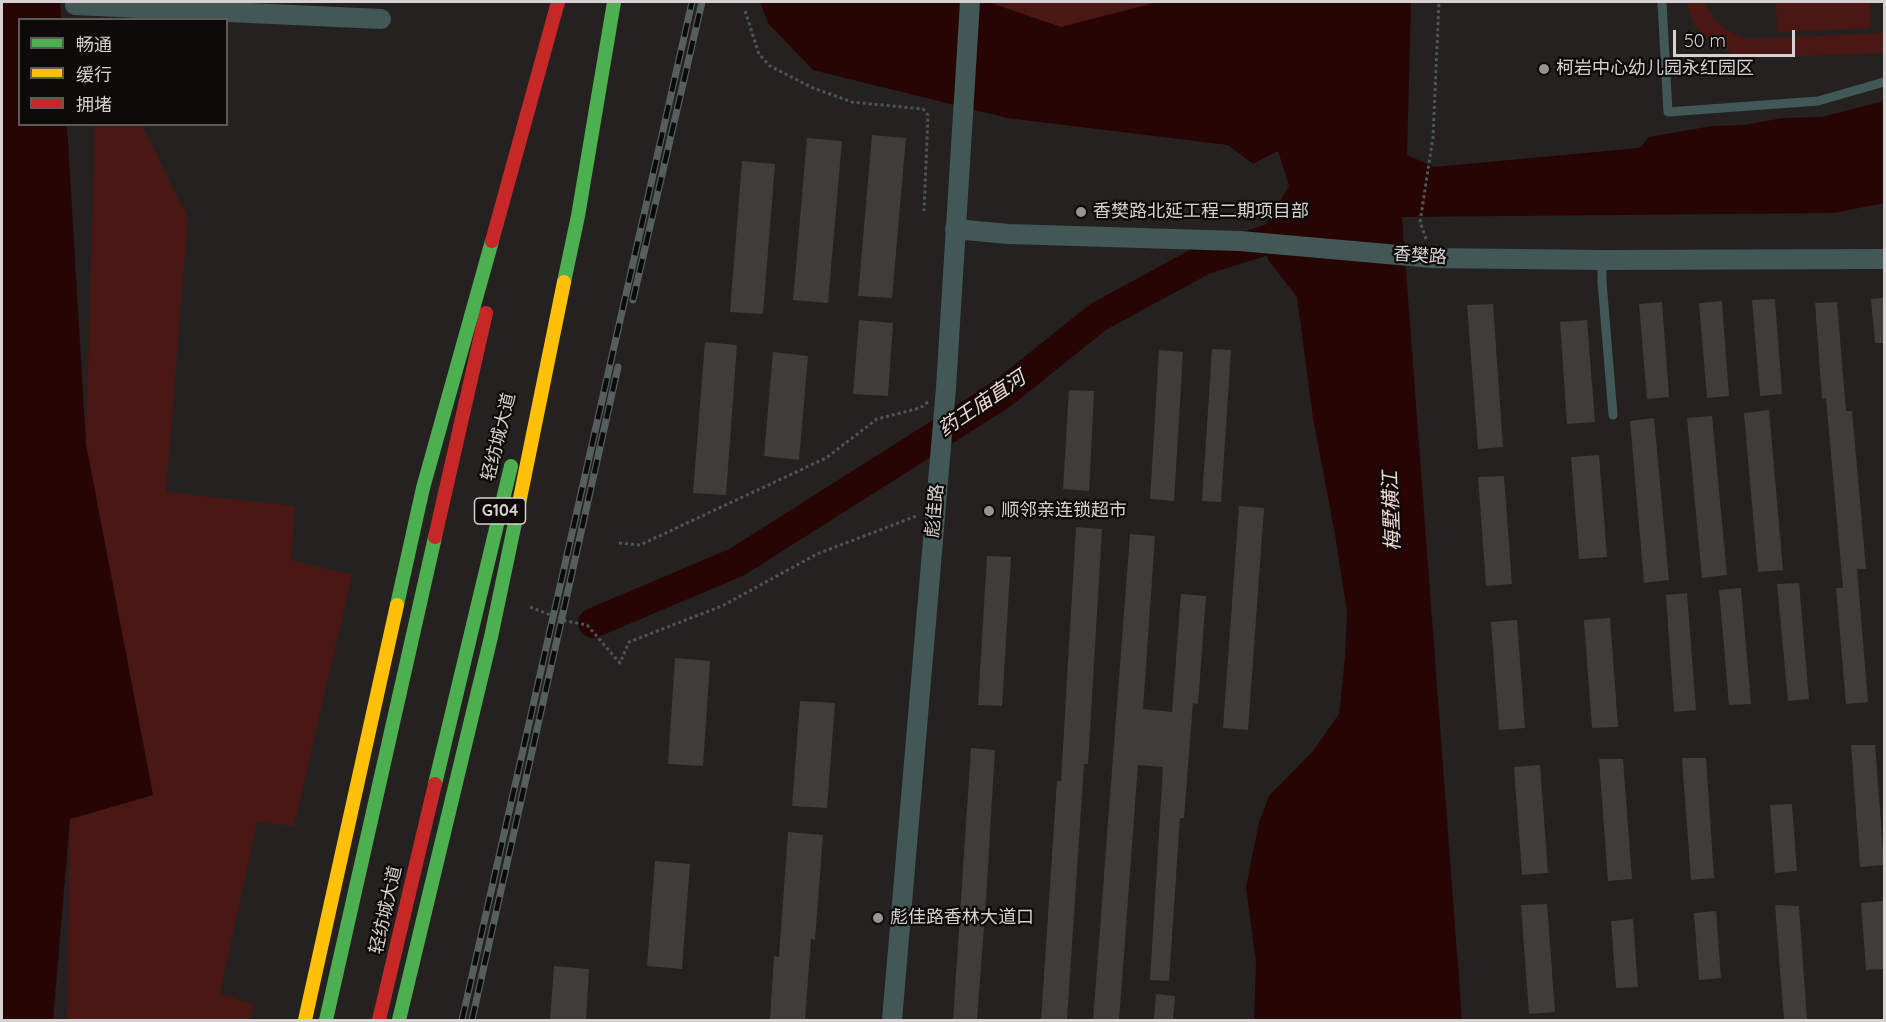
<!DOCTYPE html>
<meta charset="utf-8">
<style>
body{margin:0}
#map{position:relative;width:1886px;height:1022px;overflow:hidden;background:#252120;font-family:Quicksand,"Noto Sans SC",sans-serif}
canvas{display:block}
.frame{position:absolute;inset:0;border:3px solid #d6d2d1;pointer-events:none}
.legend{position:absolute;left:18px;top:18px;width:210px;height:108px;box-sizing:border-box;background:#0d0a0a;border:2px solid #5d5a5a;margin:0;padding:8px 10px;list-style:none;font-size:18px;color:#d6d2d1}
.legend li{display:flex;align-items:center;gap:12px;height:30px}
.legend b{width:30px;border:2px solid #5d5a5a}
.scale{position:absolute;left:1673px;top:30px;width:122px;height:27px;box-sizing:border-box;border:3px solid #d6d2d1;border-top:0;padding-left:8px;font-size:18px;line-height:21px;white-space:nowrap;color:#d6d2d1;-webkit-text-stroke:4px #0d0a0a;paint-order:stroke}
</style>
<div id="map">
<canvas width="1886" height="1022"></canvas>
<div class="frame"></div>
<ul class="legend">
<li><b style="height:8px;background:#4caf50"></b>畅通</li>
<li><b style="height:8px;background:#ffc107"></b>缓行</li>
<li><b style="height:8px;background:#c62828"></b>拥堵</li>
</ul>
<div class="scale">50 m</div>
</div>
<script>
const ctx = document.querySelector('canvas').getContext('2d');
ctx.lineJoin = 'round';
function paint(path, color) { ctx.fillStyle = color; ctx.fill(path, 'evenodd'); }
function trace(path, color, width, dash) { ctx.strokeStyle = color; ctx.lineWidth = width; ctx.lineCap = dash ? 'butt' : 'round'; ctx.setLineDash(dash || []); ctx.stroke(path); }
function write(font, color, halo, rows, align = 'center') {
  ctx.font = font + ' Quicksand,"Noto Sans SC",sans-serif'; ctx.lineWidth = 4.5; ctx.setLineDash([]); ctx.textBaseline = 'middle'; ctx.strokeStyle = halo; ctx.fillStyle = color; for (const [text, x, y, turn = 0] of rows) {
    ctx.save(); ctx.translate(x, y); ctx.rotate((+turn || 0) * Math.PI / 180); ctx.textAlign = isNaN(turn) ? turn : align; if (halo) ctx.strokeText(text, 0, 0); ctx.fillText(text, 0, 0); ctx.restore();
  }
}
const green = new Path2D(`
 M997 2H1158L1061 27 996 6Z
 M1686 2H1704C1714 23 1726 32 1748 39L1884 33V53L1745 58C1715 48 1694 34 1686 2Z
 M1776 2H1870L1871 28 1777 32Z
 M95 124 142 125 188 218 166 492 295 506 291 560 352 575 294 826 257 822 220 993 254 1005 250 1020H67L70 819 153 795 86 444Z`);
const water = new Path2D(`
 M2 2H60L61 19 20 20V124L67 125 86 444 153 795 70 819 53 1020H2Z
 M760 2H988L1061 27 1158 2H1411L1407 155 1434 167 1639 148 1649 137 1712 126 1744 125 1783 118 1822 117 1884 101V203L1834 213 1402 217 1462 1020H1254L1256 962 1246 887 1259 822 1269 796 1313 751 1339 714 1345 658 1347 612 1335 534 1313 418 1297 297 1268 260 1262 230 1289 186 1278 151 1253 164 1228 145 1007 118 813 70 768 23Z`);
const river = new Path2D(`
 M593 623 737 562 1002 394 1098 317 1203 260 1273 238`);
const building = new Path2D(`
 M872 135 906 138 892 298 858 296Z
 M807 138 842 141 828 303 793 300Z
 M742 161 775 164 763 314 730 312Z
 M1884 298V343H1875L1871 299Z
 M1775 299 1782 394 1760 396 1752 300Z
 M1722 301 1729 396 1707 398 1699 303Z
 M1662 302 1669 397 1647 399 1639 304Z
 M1837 302 1846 411H1852L1866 569H1857L1868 702 1846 704 1836 588H1843L1826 398 1822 399 1815 303Z
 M1493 304 1503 447 1478 449 1467 305Z
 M859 320 893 323 888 396 853 394Z
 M1587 320 1595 422 1567 424 1560 322Z
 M705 342 737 345 726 495 693 493Z
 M1212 349 1231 350 1221 502 1202 501Z
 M1159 350 1183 352 1174 501 1150 499Z
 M773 352 808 356 799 460 764 456Z
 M1069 390 1094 391 1089 491 1063 489Z
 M1769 410 1783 570 1758 572 1744 413Z
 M1712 416 1727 575 1702 578 1687 418Z
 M1654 418 1669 580 1644 583 1630 421Z
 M1599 455 1607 557 1579 559 1571 457Z
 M1504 476 1512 584 1486 586 1478 477Z
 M1239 506 1264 508 1248 730 1223 728Z
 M1076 527 1102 529 1088 764H1084L1067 1020H1041L1057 781H1061Z
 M1130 534 1155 536 1143 709 1172 712 1181 594 1206 596 1198 704 1193 703 1184 818H1180L1169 981 1150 980 1163 767 1138 765 1119 1020H1093Z
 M987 556 1011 557 1002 706 978 705Z
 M1799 583 1809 699 1788 701 1777 584Z
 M1741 588 1751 704 1729 705 1719 590Z
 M1687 593 1696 710 1674 712 1666 595Z
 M1610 618 1618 727 1592 728 1584 620Z
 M1517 620 1525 728 1499 730 1491 622Z
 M675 658 710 661 703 766 668 764Z
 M800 701 835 703 827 808 792 806Z
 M1851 745H1875L1884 865 1860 867Z
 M971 748 995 750 986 899 977 1020H953Z
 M1682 758H1706L1714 878 1691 880Z
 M1599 759H1623L1632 879 1608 881Z
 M1540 765 1548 873 1522 875 1514 767Z
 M1792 804 1797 871 1775 873 1770 805Z
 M788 832 823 835 815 940 811 939 805 1020H770L774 956 779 957Z
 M655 861 690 864 682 969 647 966Z
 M1883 901 1884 969 1866 970 1861 903Z
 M1547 904 1555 1012 1529 1014 1521 905Z
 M1775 905 1799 906 1807 1020H1784Z
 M1716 911 1721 978 1699 980 1694 913Z
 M1633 919 1638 987 1616 988 1611 921Z
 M554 966 589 969 586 1020H550Z
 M1156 994 1175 996 1173 1020H1154Z`);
const path = new Path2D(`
 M745 11 759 54 770 66 813 88 852 102 923 109 928 115 924 211
 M1426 239 1420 222 1433 137 1439 2
 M619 543 640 545 826 458 877 419 920 408 928 402
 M530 607 566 621 587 625 620 663 629 642 722 606 817 554 919 515`);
const lane = new Path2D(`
 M1662 2 1668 112 1818 101 1884 82
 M1602 260V282L1613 415`);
const street = new Path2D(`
 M75 5 381 19
 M955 229 1008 234 1240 241 1432 258 1602 260 1884 259
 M892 1020 946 388 970 2`);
const fast = new Path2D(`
 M435 784 511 466
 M326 1020 435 537`);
const jam = new Path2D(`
 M435 537 486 313
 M379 1020 435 784`);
const rail = new Path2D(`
 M633 300 702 2
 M462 1020 692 2
 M472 1020 618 367`);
const fastBridge = new Path2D(`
 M564 282 578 216 614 2
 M397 605 423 488 492 241
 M399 1020 491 637 516 518`);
const slowBridge = new Path2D(`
 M516 518 564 282
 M305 1020 397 605`);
const jamBridge = new Path2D(`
 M492 241 558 2`);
const markers = [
 [1544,69,6,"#989493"],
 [1081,212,6,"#989493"],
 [989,511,6,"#989493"],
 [878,918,6,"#989493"]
];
const shields = [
 [500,511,51]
];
const shieldNames = [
 ["G104",500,511]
];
const poiNames = [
 ["柯岩中心幼儿园永红园区",1556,69],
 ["香樊路北延工程二期项目部",1093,212],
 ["顺邻亲连锁超市",1001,511],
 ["彪佳路香林大道口",890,918]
];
const streetNames = [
 ["香樊路",1420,256,4],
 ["轻纺城大道",499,437,-76],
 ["彪佳路",935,511,-85],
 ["轻纺城大道",386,910,-77]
];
const waterNames = [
 ["药王庙直河",982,404,-34],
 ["梅墅横江",1392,511,-92]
];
paint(green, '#491814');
paint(water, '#270504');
trace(river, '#270504', 30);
paint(building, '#3f3c3b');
trace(path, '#4b5756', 3, [3, 3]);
trace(lane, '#425857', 9);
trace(street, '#425857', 20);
trace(fast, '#4caf50', 14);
trace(jam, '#c62828', 14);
trace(rail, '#555f5e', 7);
trace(rail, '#0d0a0a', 4.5, [14]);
trace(fastBridge, '#4caf50', 14);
trace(slowBridge, '#ffc107', 14);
trace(jamBridge, '#c62828', 14);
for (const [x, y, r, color] of markers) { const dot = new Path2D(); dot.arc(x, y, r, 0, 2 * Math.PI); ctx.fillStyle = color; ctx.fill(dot); trace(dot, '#0d0a0a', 2); }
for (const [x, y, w] of shields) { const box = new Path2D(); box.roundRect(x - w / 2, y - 13, w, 26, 4.5); ctx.fillStyle = '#0d0a0a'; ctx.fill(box); trace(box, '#d6d2d1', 1.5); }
write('bold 16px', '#d6d2d1', null, shieldNames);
write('18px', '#d6d2d1', '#0d0a0a', poiNames, 'left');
write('18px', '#d6d2d1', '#0d0a0a', streetNames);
write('italic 20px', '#f2d9d5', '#0d0a0a', waterNames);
</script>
